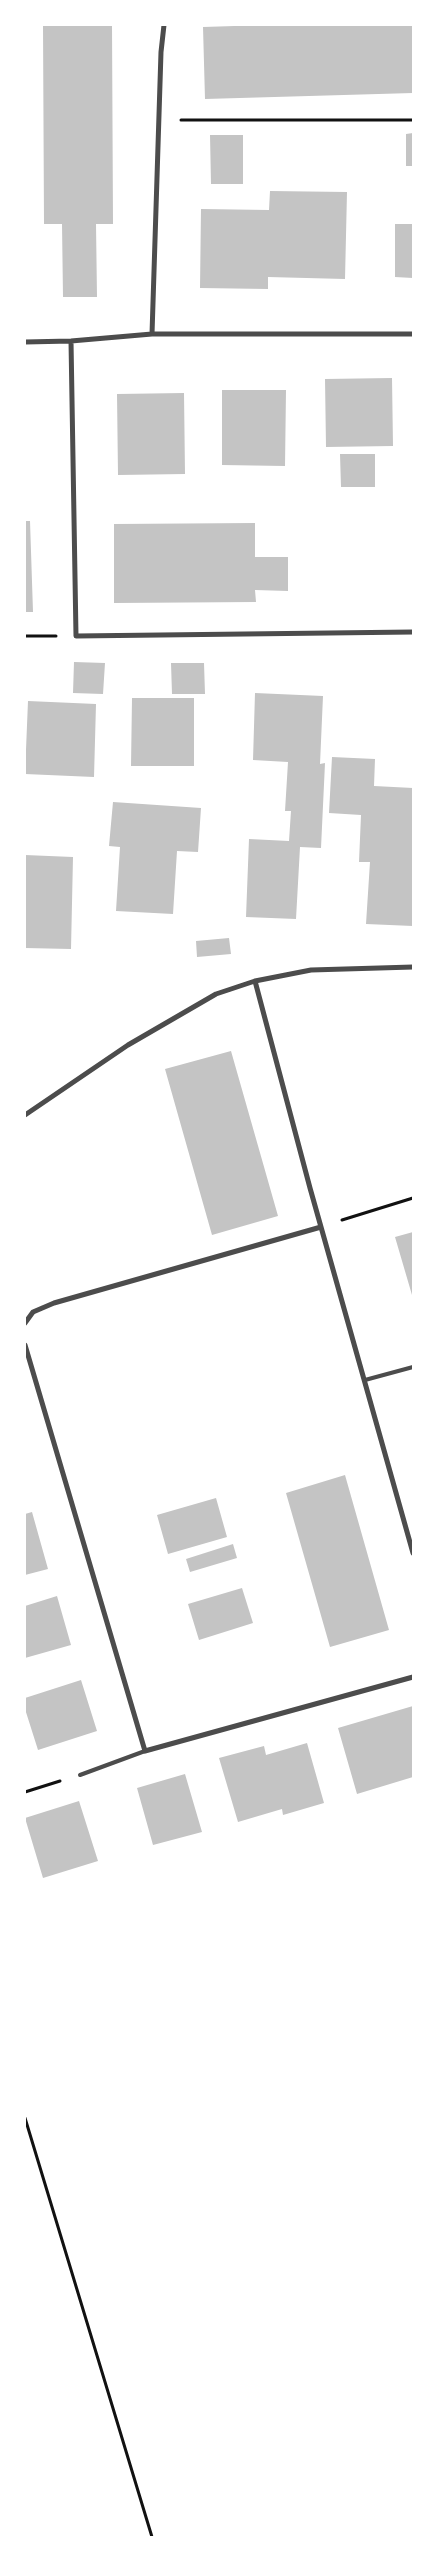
<!DOCTYPE html>
<style>
body{margin:0}
#map{position:relative;width:438px;height:2562px;overflow:hidden;background:#fff;font-family:"Roboto Serif",serif}
canvas{display:block}
.frame{position:absolute;inset:0;border:26px solid #fff;pointer-events:none}
</style>
<div id="map">
<canvas width="438" height="2562"></canvas>
<div class="frame"></div>
</div>
<script>
const ctx = document.querySelector('canvas').getContext('2d');
ctx.lineJoin = 'round';
function paint(path, color) { ctx.fillStyle = color; ctx.fill(path, 'evenodd'); }
function trace(path, color, width, dash) { ctx.strokeStyle = color; ctx.lineWidth = width; ctx.lineCap = dash ? 'butt' : 'round'; ctx.setLineDash(dash || []); ctx.stroke(path); }
const building = new Path2D(`
 M43 25H112L113 224H96L97 297H63L62 224H44Z
 M266 25H413V93L205 99 203 27Z
 M413 133V166H406V134Z
 M210 135H243V184H211Z
 M270 191 347 192 345 279 268 277V289L200 288 201 209 269 210Z
 M395 224H413V278L395 277Z
 M392 378 393 446 326 447 325 379Z
 M222 390H286L285 466 222 465Z
 M184 393 185 474 118 475 117 394Z
 M340 454H375V487H341Z
 M25 521H30L33 612H25Z
 M255 523V557H288V591L255 590 256 602 114 603V524Z
 M74 662 105 663 103 694 73 693Z
 M171 663H204L205 694H172Z
 M255 693 323 696 320 764 325 763 321 848 300 847 296 919 246 917 249 839 289 841 291 811H285L288 762 253 760Z
 M132 698H194V766H131Z
 M28 701 96 704 94 777 25 774Z
 M332 757 375 759 374 786 413 788V926L366 924 370 862H359L361 815 329 813Z
 M113 802 201 808 198 852 177 851 173 914 116 911 120 847 109 846Z
 M25 855 73 857 71 949 25 948Z
 M229 938 231 954 197 957 196 941Z
 M231 1051 278 1216 212 1235 165 1069Z
 M413 1232V1295H412L395 1237Z
 M345 1475 389 1630 330 1647 286 1493Z
 M216 1498 227 1537 168 1554 157 1515Z
 M32 1512 48 1569 25 1575V1514Z
 M233 1544 237 1558 190 1572 186 1559Z
 M242 1588 253 1623 199 1640 188 1604Z
 M57 1596 71 1645 25 1658V1606Z
 M81 1680 97 1731 38 1750 25 1709V1698Z
 M413 1706V1777L357 1794 338 1728Z
 M307 1743 324 1803 283 1815 282 1809 238 1822 219 1758 264 1746 266 1755Z
 M185 1774 202 1832 153 1845 137 1788Z
 M79 1801 98 1861 43 1878 25 1818Z`);
const path = new Path2D(`
 M181 120H413
 M25 636H56
 M342 1220 413 1198
 M25 1792 60 1781
 M25 2118 152 2537`);
const service = new Path2D(`
 M365 1380 413 1367
 M80 1775 145 1751`);
const minor = new Path2D(`
 M152 334 161 52 164 25
 M71 341 76 636 413 632
 M25 342 71 341 152 334H413
 M255 981 310 1188 413 1553
 M25 1115 128 1045 216 994 255 981 311 970 413 967
 M25 1323 33 1312 54 1303 321 1227
 M25 1345 145 1751 413 1677`);
paint(building, '#c4c4c4');
trace(path, '#111', 3);
trace(service, '#4c4c4c', 4);
trace(minor, '#4c4c4c', 5);
</script>
